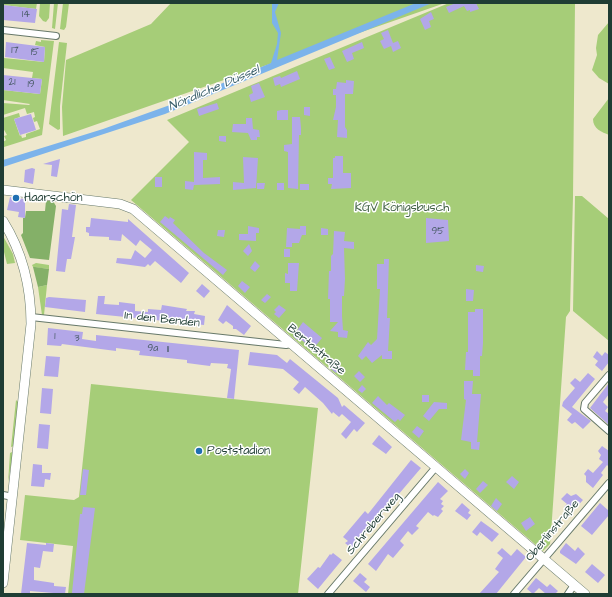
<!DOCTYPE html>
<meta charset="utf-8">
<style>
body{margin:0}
#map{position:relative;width:612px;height:597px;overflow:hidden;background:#eee8cd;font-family:"Architects Daughter",sans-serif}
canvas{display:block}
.frame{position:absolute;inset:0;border:4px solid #1f3d34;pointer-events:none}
</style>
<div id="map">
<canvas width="612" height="597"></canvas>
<div class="frame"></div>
</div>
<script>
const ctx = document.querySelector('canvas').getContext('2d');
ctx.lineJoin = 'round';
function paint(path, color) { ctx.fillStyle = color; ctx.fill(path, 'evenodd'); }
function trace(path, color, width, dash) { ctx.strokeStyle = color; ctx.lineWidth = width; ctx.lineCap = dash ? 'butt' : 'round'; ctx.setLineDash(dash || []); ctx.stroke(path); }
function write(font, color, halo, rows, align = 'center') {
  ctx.font = font + ' "Architects Daughter",sans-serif'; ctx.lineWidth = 3; ctx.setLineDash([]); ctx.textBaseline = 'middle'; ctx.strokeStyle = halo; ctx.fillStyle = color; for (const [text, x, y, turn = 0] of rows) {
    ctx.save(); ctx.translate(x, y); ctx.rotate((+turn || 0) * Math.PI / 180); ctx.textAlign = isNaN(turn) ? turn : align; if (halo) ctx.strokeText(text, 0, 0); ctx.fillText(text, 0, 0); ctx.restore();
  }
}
const green = new Path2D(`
 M3 3H37L36 9 3 5Z
 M40 3H50L49 18 46 22 43 21 39 16Z
 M54 3H58L55 29 52 28Z
 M63 3H69L66 27 64 30 60 29Z
 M171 3H445L63 136 62 107 66 60 151 24Z
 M449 3H575L573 197 570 311 566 317 551 533 550 544 543 551 131 200 189 142 167 120Z
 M609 22V84L599 78 592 70 597 55 596 48 598 35Z
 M41 40 54 41 42 135 4 147 3 142 6 140 4 136 7 135 3 128V118L19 113 20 117 14 119 20 136 21 135 22 138 26 137V134L40 129 37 121 34 122 33 118 35 117 34 112 27 114 25 108 3 115V103L29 105 30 104 3 100V90L40 94 42 79 32 78 33 72 3 68V56L4 58 44 62 45 47 35 45 36 41 41 42Z
 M59 42 67 43 60 106V129L58 130 49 124Z
 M609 98V135C602 132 593 129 593 119Z
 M575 196H582L609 219V341L573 311Z
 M3 236 13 254 15 263 7 264 3 248Z
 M36 263 49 265V269L33 267 32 265Z
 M47 285 44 315H42L38 287Z
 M91 384 318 408 298 594H68L73 546 20 540 25 495 74 500 79 497Z
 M16 400 18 402 14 446 11 447Z
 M12 452 13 453 8 483 10 453Z`);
const forest = new Path2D(`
 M46 201H53L56 206 49 260 30 258 21 235 23 233V218H25L26 211H45Z
 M35 267 49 269 47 285 38 287 33 267Z`);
const water = new Path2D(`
 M272 3H279L275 12 281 33 277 60 416 3H432L165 114 3 167V160L103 129 170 105 271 63 277 44 278 33 272 23Z`);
const building = new Path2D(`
 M456 3H476L479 9 470 12V10L467 11 464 6 449 13 446 7Z
 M3 5 37 9 35 23 3 20Z
 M431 12 434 19 429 21 431 27 425 30 420 19Z
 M388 30 393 43 398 41 401 48 393 52 391 46 384 49 380 41 384 39 381 33Z
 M6 42 45 47 44 62 5 57Z
 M362 42 364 48 352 53 354 59 347 62 342 51Z
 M330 57 335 68 329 70 324 59Z
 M297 71 300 79 281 87 280 84 275 86 273 78 280 76 281 78Z
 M3 75 42 79 40 94 3 90Z
 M346 80 354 81 353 94H345V127L347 130V138L337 137 338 120H333L336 107V95H333V89H336L337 82 346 83Z
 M259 83 265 97 251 102 249 95 253 93 251 86Z
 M217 103 219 109 199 116 197 109Z
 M304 107H310V116L304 115Z
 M281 110H288V120H277V111Z
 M31 114 36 130 20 135 14 119Z
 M292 117H300L301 128V135H299L298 189 288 188V152L284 151V145L292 144Z
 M246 118H252L253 129 259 130 260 137H257V140H251L248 133 232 132 233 124H246Z
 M219 136H226V142L219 141Z
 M194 152 207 153V160H203V178L220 177V184L194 185 193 190 185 189V181L194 182Z
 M335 156H343V173H351V188L331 189 332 184H328V178H333V158H335Z
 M243 157 258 158 256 188 233 190V182L244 183Z
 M60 159 57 177 51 176 52 165 43 164Z
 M32 168 35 169 33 184 24 182 25 170Z
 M155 177H162V187H155Z
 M257 183H265L264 189H257Z
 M277 183H284V190H277Z
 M300 184H309V190H300Z
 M10 197 25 199V218L18 217 19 212 7 210Z
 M69 204 76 205 72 237H75L71 259H67L65 272 56 271 62 209 68 210Z
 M165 216 169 219 170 217 175 220 173 223 204 253 227 270 223 275 160 222Z
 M91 218 128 222V219L189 273 181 283 155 261 150 266 148 264 145 267 116 263 117 258 131 259 135 250 145 258 152 250 140 240 136 246 122 234 121 241 109 240V237L89 236V233L86 232V227H90Z
 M426 218 448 220 449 241 426 243Z
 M248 226 259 228V233H256V241L239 240V234H248Z
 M300 226H306V235H302L299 243H292V247H286L287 228 300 229Z
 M321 228 328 229V235H321Z
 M218 230H225L224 237 217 236Z
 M334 231 345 232 344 241 354 242V249L344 248 345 279 344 296H342V316L343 330 348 331 347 338 338 337V332L330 331 338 322H330V299H328L329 271H331V256L333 254Z
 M249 244 252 251 248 256 243 251Z
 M284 249H290V257H284Z
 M384 259H389L387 318H390L388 351H392V359H382V355L372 363 366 356 362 360 358 356 368 342 371 345 377 339 380 289H377V264H384Z
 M255 261 260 266 255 272 250 268Z
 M288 263H299L297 291H290V283H285V273L288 274Z
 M476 265 484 266 483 272 476 271Z
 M242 281 250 287 245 293 238 286Z
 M202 284 210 291 204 298 196 291Z
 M466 289 474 290 473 301H466Z
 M267 294 271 297 265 303 261 300Z
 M98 296H105L104 304 119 305V302L135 304V311L148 312V309L161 310 162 305 187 309 186 311H195L194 314 205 316 204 325 96 314Z
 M49 297 86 300 85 312 45 307 46 298Z
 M227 305 251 326 244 335 236 329H233V326L226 321 223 324 218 320Z
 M279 305 286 310 279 318 274 314 276 312 274 310Z
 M475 309H483V343L482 356H480V376H473V370H465L466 352H468V312H475Z
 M303 322 322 338 313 349 299 338 297 340 293 336Z
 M48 328 83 332 82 339 96 341V335L239 350 234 399 227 398 231 369 227 368 228 364 211 363 210 366 202 365 187 363V360L139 355 140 351 116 348V351L62 344 61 346 47 345Z
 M597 351 602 356 605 352 609 355V362L602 371 595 365 598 361 593 357Z
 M250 352 277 355 287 363 290 359 338 398 342 407 344 405 365 423 357 432 354 429 346 439 341 434 351 422 342 414 339 417 333 412 332 414 323 403 305 387 299 394 293 389 299 382 283 369 248 365Z
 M46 356 60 357 58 377 44 376Z
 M336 363 341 367 336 373 331 369Z
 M359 371 365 377 360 382 354 376Z
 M588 373 595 379 572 407 591 421 583 429 575 422 572 424 567 420 572 414 562 406 563 402 575 388 570 383 575 378 580 382Z
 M464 381H473L472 394H481L477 442H480L479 450 471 449V442L461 440 466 400 464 399Z
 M609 383V394L603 402 608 407 605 411 609 414V425L590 408Z
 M362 385 366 389 362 393 358 390Z
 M42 388 53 389 51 414 40 413Z
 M422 395H429V402H422Z
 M378 396 387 405 389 403 405 415 400 421 398 419 395 422 372 403Z
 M434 402 447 403V409H439L429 421 423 416Z
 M39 424 50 425 48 449 37 448Z
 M417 426 424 431 419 438 412 432Z
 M379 435 392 447 386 454 372 444Z
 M602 446 609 451V467L607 465 601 473 603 475 593 488 586 482V476L584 474 588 469 593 473 603 462 599 459 601 455 598 451Z
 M411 460 421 468 352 549 345 543 348 541 343 537 365 511 368 514Z
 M33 464 42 465V473H51L50 480 45 479 44 487 31 486Z
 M83 469 89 470 86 495H80Z
 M465 469 469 473 465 479 460 474Z
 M512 476 519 482 514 489 506 482Z
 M483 481 488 485 480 493 476 489Z
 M438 482 448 491 440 499 443 501 441 504 444 506 441 509 443 511 438 517 434 515 433 516 428 512 416 526 419 528 412 535 408 531 400 541 404 545 393 558 388 554 376 571 368 564Z
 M567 493 571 496 576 494 583 500 571 513 564 507 567 504 561 499Z
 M496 498 502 504 497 511 491 506Z
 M462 503 470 510 468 513 471 515 467 520 455 511Z
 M600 503 609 511V515L592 535 581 526Z
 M83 507 95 508 84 594H82L72 593 80 514H82Z
 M530 517 535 524 526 531 521 523Z
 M481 521 499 534 492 542 480 532 477 536 472 532Z
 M27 543 46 545V543L54 544 53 552 43 551 40 568 34 567V580L54 583V586L66 587 65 594 30 591V594H21Z
 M566 543 575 551 578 547 585 554 576 564 560 553V551Z
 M502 548 511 556 517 549 526 557 496 594H479L499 572 495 569 503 558 497 553Z
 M333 553 342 560 318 589 307 579 318 567 320 568 330 554 331 555Z
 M592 564 605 575 598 583 585 572Z
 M360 573 367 579 364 582 370 587 366 592 353 581Z
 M536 578 547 587 550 584 558 591 555 594H546L539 588 533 594 527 589Z`);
const street = new Path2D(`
 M3 30 56 36
 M31 317 286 345 290 344
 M609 375 585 403 584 409 609 431
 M3 495 13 497
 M328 594 436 467
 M514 594 609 483
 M568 594 574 585`);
const secondary = new Path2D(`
 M3 190 120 204 133 209 585 594
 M3 221C23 253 31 287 31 324L3 583`);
const markers = [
 [16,198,4,"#1f6fb2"],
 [199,451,4,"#1f6fb2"]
];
const numberNames = [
 ["14",26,15],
 ["17",15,51],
 ["15",35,53],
 ["21",12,83],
 ["19",31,85],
 ["95",438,232],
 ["1",55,337],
 ["3",77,339],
 ["9a",153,349],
 ["11",168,350]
];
const poiNames = [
 ["Haarschön",24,198],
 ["Poststadion",207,451]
];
const parkNames = [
 ["KGV Königsbusch",402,208]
];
const streetNames = [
 ["In den Benden",162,320,6],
 ["Bertastraße",316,350,40],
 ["Schreberweg",374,524,-50],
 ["Oberlinstraße",553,531,-50]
];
const waterNames = [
 ["Nördliche Düssel",214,89,-23]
];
paint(green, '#a6cd78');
paint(forest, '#84b068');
paint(water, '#7bb3eb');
paint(building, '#b3a7e8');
trace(street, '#67796a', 8);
trace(secondary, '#67796a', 10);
trace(street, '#fff', 6);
trace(secondary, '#fff', 9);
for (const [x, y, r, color] of markers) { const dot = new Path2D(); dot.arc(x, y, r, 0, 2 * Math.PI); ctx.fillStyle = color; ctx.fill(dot); trace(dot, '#fff', 1.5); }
write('10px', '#445861', null, numberNames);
write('12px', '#1f3d34', '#fff', poiNames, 'left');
write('12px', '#416145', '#fff', parkNames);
write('12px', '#1f3d34', '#fff', streetNames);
write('italic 13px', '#3b606b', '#fff', waterNames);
</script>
